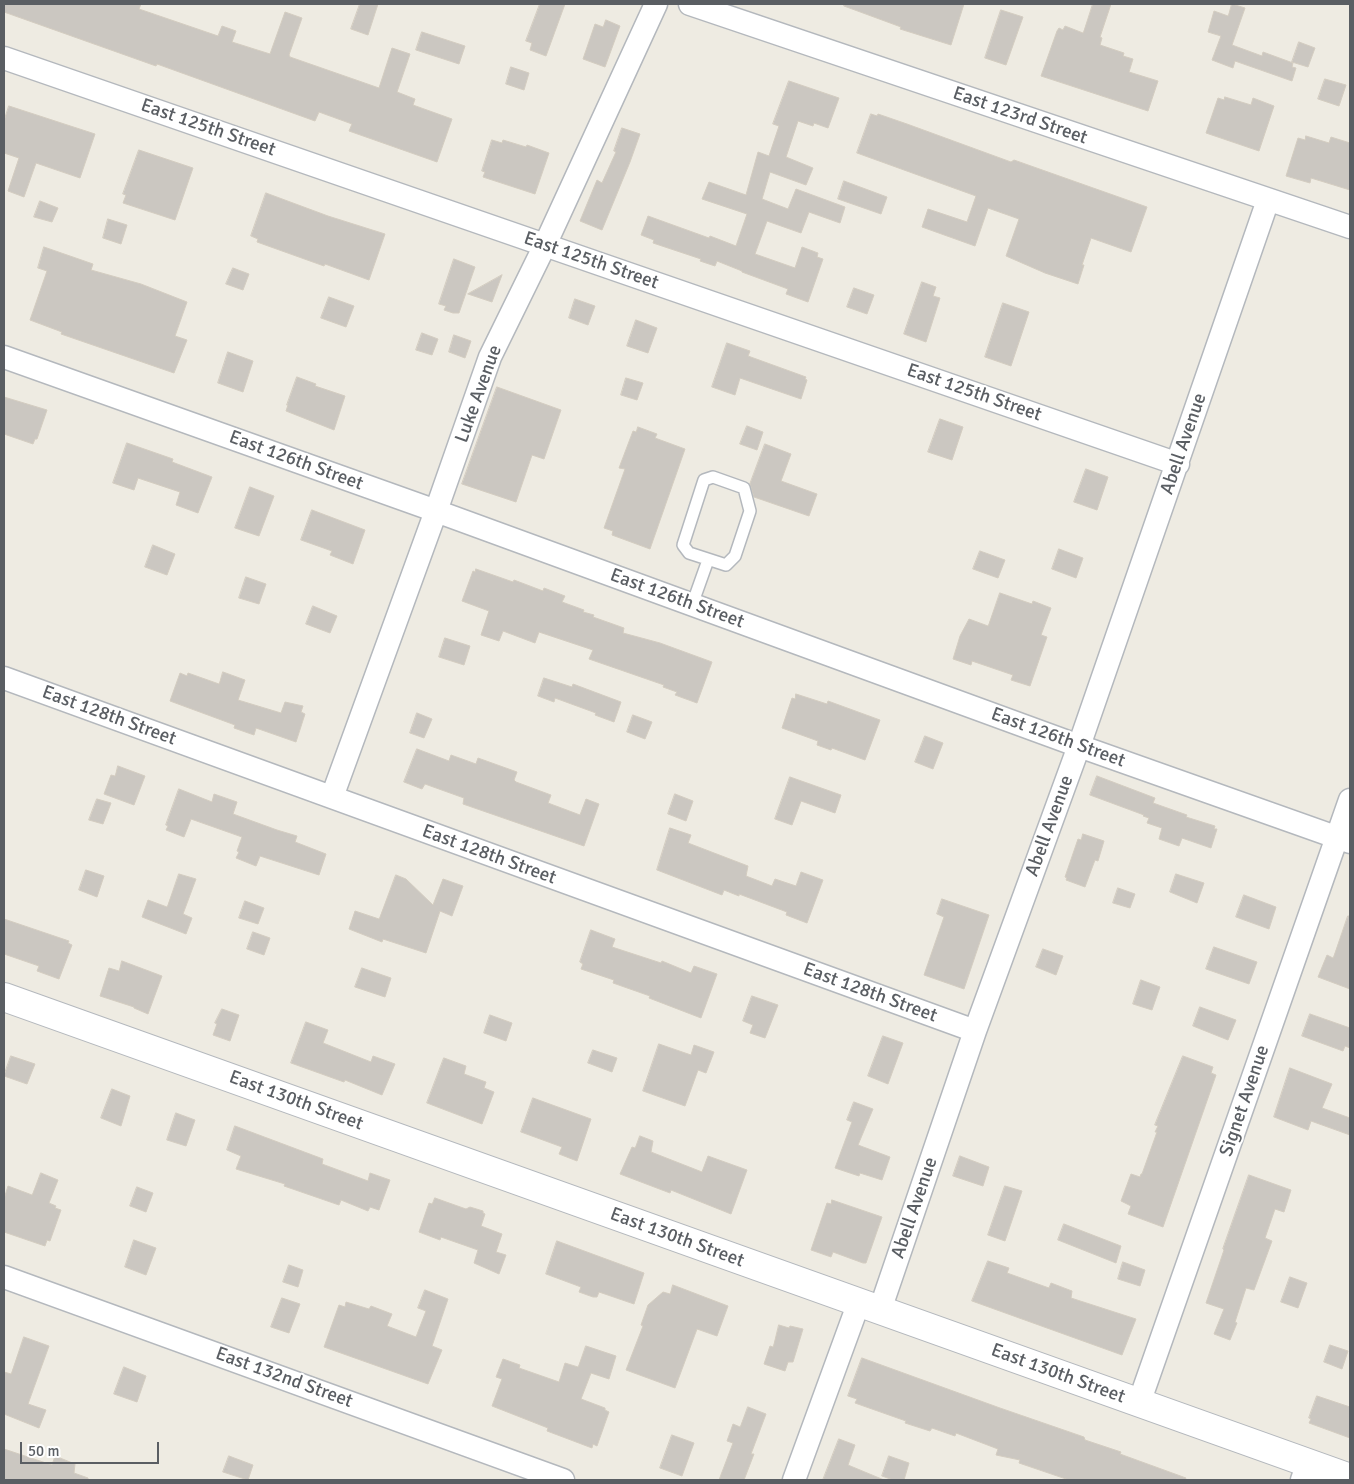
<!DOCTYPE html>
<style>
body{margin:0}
#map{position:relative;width:1354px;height:1484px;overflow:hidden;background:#eeebe2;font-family:Signika,sans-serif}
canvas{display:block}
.frame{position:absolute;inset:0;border:5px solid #5a5e63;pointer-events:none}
.scale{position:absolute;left:20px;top:1442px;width:139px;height:22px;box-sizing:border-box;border:2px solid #5a5e63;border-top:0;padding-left:6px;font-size:15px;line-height:18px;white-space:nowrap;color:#5a5e63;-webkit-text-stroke:4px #fff;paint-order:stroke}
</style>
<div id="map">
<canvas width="1354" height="1484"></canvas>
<div class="frame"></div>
<div class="scale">50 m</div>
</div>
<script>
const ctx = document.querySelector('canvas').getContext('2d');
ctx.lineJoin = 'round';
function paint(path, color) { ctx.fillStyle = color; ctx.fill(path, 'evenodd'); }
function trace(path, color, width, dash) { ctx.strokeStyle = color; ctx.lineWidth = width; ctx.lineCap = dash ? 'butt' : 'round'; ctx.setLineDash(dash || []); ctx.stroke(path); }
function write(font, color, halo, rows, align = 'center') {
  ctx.font = font + ' Signika,sans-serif'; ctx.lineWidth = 4; ctx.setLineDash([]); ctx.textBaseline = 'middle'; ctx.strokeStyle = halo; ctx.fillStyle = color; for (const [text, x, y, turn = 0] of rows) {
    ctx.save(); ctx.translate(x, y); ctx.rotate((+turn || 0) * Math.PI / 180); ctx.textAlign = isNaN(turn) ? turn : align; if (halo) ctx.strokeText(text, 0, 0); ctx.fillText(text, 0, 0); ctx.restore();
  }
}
const building = new Path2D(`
 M4 4H141L139 9 218 36 222 26 236 31 232 42 270 54 285 12 302 18 289 55 290 57 379 88 392 48 410 54 397 92 415 99 413 105 452 119 437 162 349 131 352 124 319 112 315 121 157 64 156 66 4 12Z
 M360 4H378L368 35 351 29Z
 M540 4H565L546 56 530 50 532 43 526 41Z
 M845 4H964L951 45 900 29 901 27 844 6Z
 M1093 4H1111L1100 37 1102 38 1100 45 1124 53 1123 56 1133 59 1129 72 1158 81 1148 111 1041 76 1057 31 1059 28 1063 30 1065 26 1083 33Z
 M1232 4 1245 8 1232 45 1262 56 1263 52 1293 63 1292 67 1296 68 1292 81 1235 61 1233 68 1212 60 1221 36 1208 32 1214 11 1228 16Z
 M1001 10 1023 17 1006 65 985 58Z
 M606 20 620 26 605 67 583 59 595 24 603 27Z
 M422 32 465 46 459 64 416 50Z
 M1299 42 1315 48 1308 67 1292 62Z
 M511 67 529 73 524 90 506 84Z
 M1325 79 1346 85 1339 106 1318 99Z
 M789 81 839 98 828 128 814 123 813 126 798 121 786 157 813 168 806 185 770 172 762 199 788 209 796 189 845 207 840 223 809 212 801 233 767 221 755 254 795 268 802 247 818 253 817 257 823 259 808 302 786 294 788 289 742 272V271L717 261 715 266 700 261 701 259 653 243 654 240 641 235 648 216 709 238 710 236 736 246 747 214 702 199 709 182 746 195 758 152 769 156 779 126 773 124Z
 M1225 97 1251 105 1253 98 1274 106 1259 151 1206 133 1218 98 1224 100Z
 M9 106 95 134 80 178 36 163 24 197 8 191 19 158 4 153V121Z
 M871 114 877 116 878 114 907 124 1011 162 1014 160 1147 207 1131 252 1091 238 1082 265H1084L1078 284 1045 273 1006 256 1019 219 988 208 975 246 922 227 928 209 967 222 976 196 857 153Z
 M622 128 640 134 630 162 602 230 580 221 597 180 602 183 616 152 614 151Z
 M1306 136 1329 143 1331 137 1350 143V190L1311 178 1310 183 1286 176 1298 138 1305 140Z
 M492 140 502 143 503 140 526 147 527 145 549 153 535 194 483 177 485 172 482 171Z
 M139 150 193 168 175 220 123 203 126 195 123 194Z
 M844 181 887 197 881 214 838 199Z
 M266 193 328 216 385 234 369 280 325 264 324 266 257 242 258 239 251 236Z
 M40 201 58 208 52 222 34 217Z
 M108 219 127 225 121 244 103 238Z
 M44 247 93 264 91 270 141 284 187 302 175 336 187 340 174 373 61 334 62 332 30 320 47 271 38 268Z
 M454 259 475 267 459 313H453L444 310 446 306 439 304Z
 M233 268 249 274 243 290 226 284Z
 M502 275 492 302 468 294Z
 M922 282 936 287 933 296 940 298 926 342 904 334Z
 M854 288 874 295 867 314 847 307Z
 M329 297 354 306 346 327 321 318Z
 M575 299 595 306 588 325 569 318Z
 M1003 303 1029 312 1011 366 985 357Z
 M636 320 657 328 648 353 627 346Z
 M422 333 438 339 432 355 416 350Z
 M454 335 471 341 465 358 449 352Z
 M727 343 750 351 748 356 806 377 805 379 807 380 801 399 740 378 735 395 712 387Z
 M228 352 253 361 243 392 218 383Z
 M297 377 316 384 315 386 345 396 334 430 286 411 288 405H287Z
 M626 378 643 383 637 400 621 395Z
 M497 387 561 410 544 459 532 455 516 502 462 484Z
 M4 397 47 410 37 439H35L33 444 4 434Z
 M940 419 963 427 952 460 928 452Z
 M747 426 763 432 757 450 740 444Z
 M638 427 657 434 655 438 685 449 650 549 612 535 613 531 604 528 625 469 619 468 633 431 636 432Z
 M127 443 173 459 172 462 212 477 198 513 176 505 180 492 138 478 134 490 113 483Z
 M765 444 791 454 781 481 817 494 809 516 754 497 750 484Z
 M1086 469 1108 477 1097 510 1074 502Z
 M250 487 274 496 259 536 235 528Z
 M312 510 365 530 353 564 330 555 332 551 301 540Z
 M153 545 175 554 167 575 145 567Z
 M1059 549 1083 558 1076 578 1052 569Z
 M980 551 1005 560 998 578 973 569Z
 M476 569 513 582 514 580 543 591 544 588 565 596 562 602 584 610 583 612 594 615 593 617 624 628 623 633 660 643 712 662 697 703 675 695 677 692 663 687 664 685 589 659 593 650 539 632 535 643 503 631 499 641 481 635 489 611 462 601 473 571 475 572Z
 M246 577 266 584 259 604 239 598Z
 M1000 593 1032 604 1033 601 1051 608 1041 635 1047 637 1030 686 1011 680 1013 675 972 661 971 665 953 659 960 636 969 619 988 626Z
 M313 606 337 616 330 633 306 624Z
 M445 638 470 646 464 665 439 657Z
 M223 672 245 680 238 700 281 713 285 702 303 706 301 712 305 714 296 742 256 728 254 735 234 728 235 725 170 701 180 673 187 676 188 673 219 684Z
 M544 678 572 687 573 684 621 702 614 722 595 715 596 713 555 698 554 702 538 696Z
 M796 694 827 704 828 701 880 720 865 760 832 748 831 750 817 745 818 741 782 728 792 698 795 699Z
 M417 713 432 719 424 738 410 733Z
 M633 715 652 722 645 739 627 732Z
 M925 736 943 743 933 769 915 762Z
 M417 749 449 761 451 755 476 764 478 758 517 772 514 780 516 782 551 795 548 803 580 815 586 799 599 804 584 846 463 804 464 798 425 784 422 789 404 782Z
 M118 766 145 776 134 805 104 794 111 775 115 776Z
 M1097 776 1155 798 1153 803 1187 815 1186 817 1215 826 1214 829H1217L1211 848 1182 838 1179 846 1159 839 1162 828 1147 823 1149 818 1143 816 1144 815 1090 795Z
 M790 777 841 795 835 813 801 801 792 825 775 819Z
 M179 789 212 802 214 794 237 802 233 814 277 830 297 836 295 842 326 854 319 875 260 856 256 866 236 858 239 852 237 851 242 837 191 819 184 837 166 830 168 826 166 825Z
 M675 794 693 801 686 821 668 814Z
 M97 799 111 803 103 824 89 820Z
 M670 828 691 835 688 843 748 866 746 876 772 886 775 879 796 886 801 872 823 880 807 923 786 915 787 912 739 894V896L724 890 722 895 657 870Z
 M1083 834 1104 841 1098 861 1095 860 1085 887 1066 880 1067 878 1065 877 1078 839 1081 840Z
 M86 870 104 876 97 897 79 890Z
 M179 874 196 879 183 914 192 918 186 934 142 917 148 900 167 907Z
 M1176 874 1204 883 1197 903 1170 892Z
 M396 875 406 879 433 905 443 879 463 886 452 916 440 911 426 953 383 939 382 942 349 929 355 911 379 919Z
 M1118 888 1135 894 1130 908 1113 903Z
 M1244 895 1276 907 1269 929 1236 917Z
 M942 899 989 915 964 989 924 975 944 917 937 914Z
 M245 901 264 908 258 924 239 918Z
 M1348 916H1350V989L1318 977 1327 955 1333 958Z
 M4 919 69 941 68 943 72 945 59 979 37 971 39 966 4 954Z
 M591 930 615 939 612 947 661 963 662 961 691 973 694 966 717 974 701 1018 649 998 650 996 613 983 614 980 581 969 583 964 580 962Z
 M253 932 270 938 264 955 247 949Z
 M1214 947 1257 962 1249 984 1206 969Z
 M1043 949 1063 956 1056 975 1036 967Z
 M122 961 162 976 148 1014 134 1008V1007L100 996 109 968 119 971Z
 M362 968 391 978 385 997 355 987Z
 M1141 980 1160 987 1152 1010 1133 1004Z
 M752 996 778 1005 765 1038 750 1033 753 1025 743 1021Z
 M1200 1007 1236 1020 1228 1040 1193 1026Z
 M222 1009 239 1015 230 1041 213 1035 217 1024 215 1023Z
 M1310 1014 1350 1028V1048L1345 1046 1343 1051 1302 1036Z
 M490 1015 512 1023 506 1041 484 1033Z
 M306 1022 328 1030 323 1043 371 1062 373 1056 395 1064 382 1095 345 1080 344 1082 291 1063Z
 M883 1036 903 1043 888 1084 868 1076Z
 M659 1044 691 1055 694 1045 714 1052 706 1073 698 1070 685 1106 643 1091Z
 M593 1050 617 1058 612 1072 588 1063Z
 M11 1056 35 1064 27 1084 4 1076Z
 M1183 1056 1213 1067 1211 1073 1216 1075 1163 1227 1128 1214 1131 1206 1121 1201 1131 1174 1140 1177 1141 1174H1142L1157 1132H1155L1158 1126 1155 1125Z
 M444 1058 466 1066 464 1074 486 1082 484 1088 494 1092 482 1124 427 1103Z
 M1290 1068 1332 1084 1322 1108 1350 1118V1135L1311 1121 1308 1130 1274 1117Z
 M112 1089 130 1096 121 1126 101 1118Z
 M533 1098 591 1119 577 1161 559 1154 562 1147 521 1132Z
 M854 1102 873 1109 858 1145 890 1157 882 1180 860 1173 859 1176 835 1168 852 1122 847 1120Z
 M176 1113 195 1120 186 1146 167 1140Z
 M235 1126 323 1159 322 1164 368 1181 370 1173 390 1180 379 1210 370 1207 368 1211 341 1200 339 1205 284 1186 285 1184 236 1169 241 1156 227 1150Z
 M640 1136 653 1141 651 1152 702 1172 708 1156 747 1170 731 1214 671 1190 670 1193 620 1174 632 1147 635 1148Z
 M960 1156 989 1167 983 1186 953 1176Z
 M41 1173 58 1180 49 1203 56 1206 55 1208 61 1210 50 1241 47 1240 45 1246 4 1232V1199L8 1186 32 1195Z
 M1249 1175 1291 1190 1284 1212 1275 1209 1265 1238 1272 1241 1254 1290 1246 1288 1235 1322 1237 1323 1230 1340 1214 1334 1224 1309 1206 1303 1224 1250 1223 1249Z
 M1005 1186 1022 1191 1005 1241 988 1235Z
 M137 1187 153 1193 146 1212 130 1206Z
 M435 1198 466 1209 470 1207 483 1211V1213L485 1214 481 1226 502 1234 496 1252 506 1255 499 1274 474 1263 478 1250 441 1237 440 1240 419 1232 429 1203 432 1204Z
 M832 1200 882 1217 866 1263H863L833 1252 831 1257 811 1250 827 1203 831 1204Z
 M1064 1224 1121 1246 1116 1263 1058 1240Z
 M134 1240 156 1248 146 1275 125 1267Z
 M557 1241 644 1273 634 1304 599 1292 597 1297H593L579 1292 581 1287 546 1274Z
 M988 1261 1009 1268 1007 1273 1049 1288 1051 1283 1072 1291 1071 1298 1136 1319 1122 1355 972 1301Z
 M1123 1262 1145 1270 1140 1286 1118 1279Z
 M289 1265 303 1270 298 1287 283 1282Z
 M1290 1277 1307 1283 1298 1308 1281 1302Z
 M673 1285 728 1306 717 1336 697 1329 675 1388 626 1370 643 1326 641 1325 648 1305 663 1292 670 1294Z
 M425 1290 448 1299 432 1346 442 1350 428 1384 324 1347 339 1305 345 1307 346 1302 369 1309 371 1306 392 1314 387 1326 416 1337 426 1311 418 1308Z
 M282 1298 300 1304 289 1333 271 1327Z
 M779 1325 789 1328 790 1326 803 1329 793 1362H788L785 1371 764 1364 770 1346 773 1347Z
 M24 1337 49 1346 28 1404 46 1410 39 1428 4 1414V1372L11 1374Z
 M1330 1345 1348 1351 1342 1369 1324 1362Z
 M586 1346 616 1356 609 1379 591 1373 581 1399 605 1408V1410L609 1412 597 1446 593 1444 592 1448 547 1431 548 1428 492 1406 502 1379 496 1377 503 1359 520 1365 519 1368 559 1382 565 1363 578 1367Z
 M862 1358 1000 1408 1084 1437 1085 1440 1121 1452 1120 1454 1186 1478 1185 1480H1069L1019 1463 1020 1460 996 1455 998 1449 956 1433 955 1436 932 1428 930 1431 905 1423 906 1421 855 1403 857 1399 848 1396Z
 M124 1367 146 1376 137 1402 114 1394Z
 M1317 1396 1350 1407V1438L1309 1423 1311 1419 1309 1418Z
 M748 1407 766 1414 751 1454H754L744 1480H719L733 1443 727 1441 733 1424 740 1427Z
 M672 1435 694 1443 682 1476 660 1468Z
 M839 1439 855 1445 848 1465 884 1480H823Z
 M4 1449 52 1465 55 1456 75 1464 74 1473 88 1478V1480H4Z
 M229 1456 253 1465 248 1480 223 1472Z
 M889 1456 909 1463 904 1480H893L882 1476Z`);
const service = new Path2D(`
 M713 477 744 488 750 511 735 556 726 565 689 553 683 545 704 480Z
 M692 605 708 560`);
const minor = new Path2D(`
 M690 4 1350 227
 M4 58C395 193 787 327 1178 464
 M4 357 425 507 1079 746 1350 842
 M4 678 975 1031
 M332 797 436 511 490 357 545 245 656 4
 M4 1277 563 1480
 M880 1310 975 1031 1079 746 1268 200
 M1139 1403 1350 800
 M794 1480 859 1302
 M1302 1480 1308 1463`);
const tertiary = new Path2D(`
 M4 997 1350 1478`);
const streetNames = [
 ["East 123rd Street",1020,116,19],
 ["East 125th Street",208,128,19],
 ["East 125th Street",591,261,19],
 ["East 125th Street",974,393,19],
 ["Luke Avenue",479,394,-70],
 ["Abell Avenue",1184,444,-71],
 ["East 126th Street",296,461,20],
 ["East 126th Street",677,599,20],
 ["East 128th Street",109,716,20],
 ["East 126th Street",1058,738,20],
 ["Abell Avenue",1050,826,-70],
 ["East 128th Street",489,855,20],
 ["East 128th Street",870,993,20],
 ["East 130th Street",296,1101,20],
 ["Signet Avenue",1245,1101,-71],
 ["Abell Avenue",915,1208,-71],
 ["East 130th Street",677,1238,20],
 ["East 130th Street",1058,1374,20],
 ["East 132nd Street",284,1378,20]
];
paint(building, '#cbc7c1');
trace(building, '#d3ccc0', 1);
trace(service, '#b4b8bd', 14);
trace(minor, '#b4b8bd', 25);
trace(tertiary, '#b4b8bd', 30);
trace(service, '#fff', 11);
trace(minor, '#fff', 22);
trace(tertiary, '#fff', 28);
write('19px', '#5a5e63', '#fff', streetNames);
</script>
